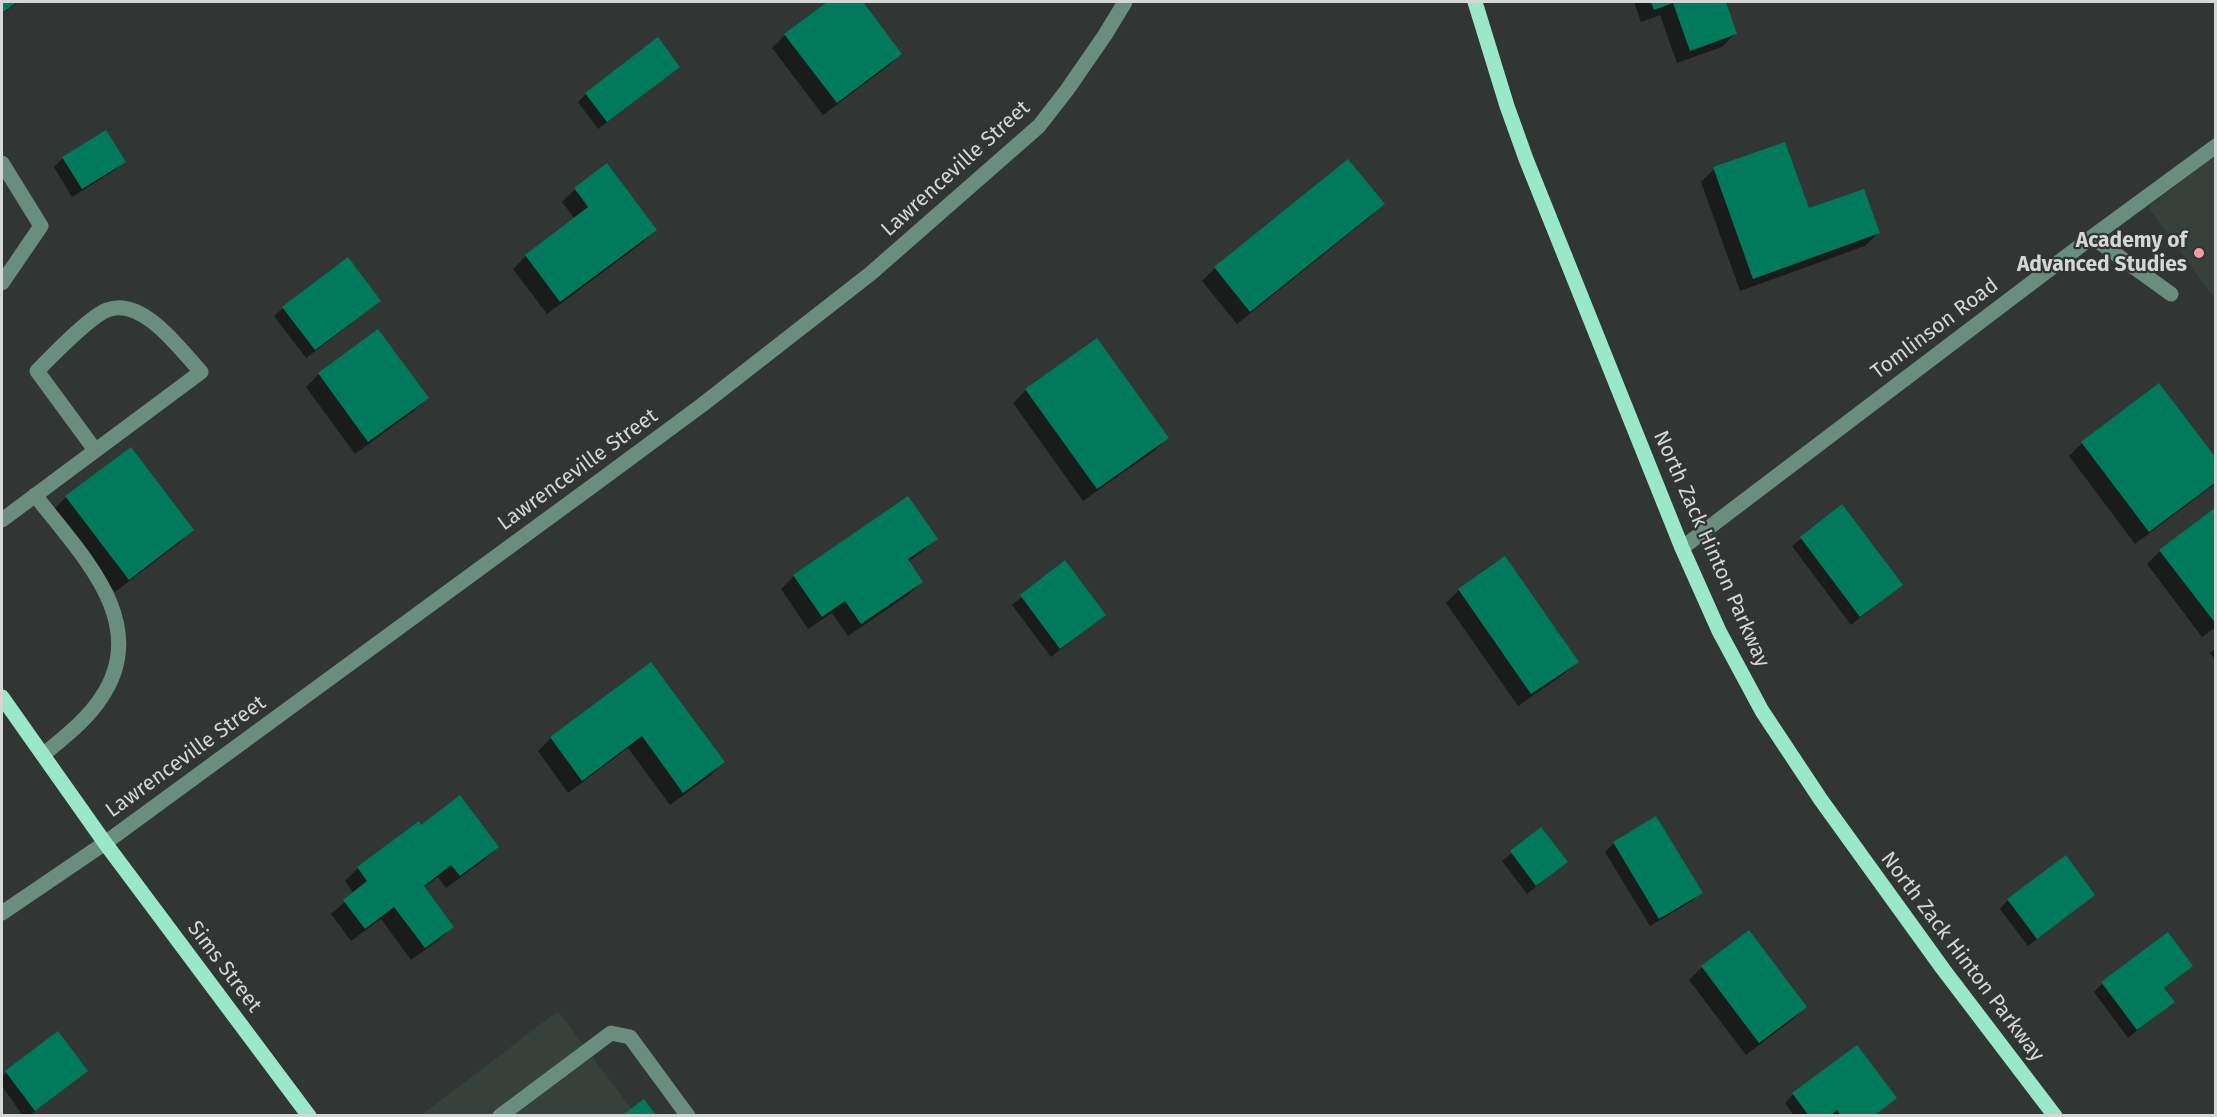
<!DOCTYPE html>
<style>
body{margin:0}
#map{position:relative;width:2217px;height:1117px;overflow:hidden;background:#313534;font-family:"Fira Sans",sans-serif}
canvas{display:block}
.frame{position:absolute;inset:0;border:3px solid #d4d7d5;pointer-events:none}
</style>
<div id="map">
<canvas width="2217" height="1117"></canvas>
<div class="frame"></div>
</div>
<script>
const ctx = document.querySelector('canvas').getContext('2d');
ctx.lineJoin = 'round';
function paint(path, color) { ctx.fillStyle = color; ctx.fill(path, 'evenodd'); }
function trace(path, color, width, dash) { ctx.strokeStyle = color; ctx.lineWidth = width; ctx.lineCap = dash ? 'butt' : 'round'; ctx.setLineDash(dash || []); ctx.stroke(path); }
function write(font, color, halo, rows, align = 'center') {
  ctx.font = font + ' "Fira Sans",sans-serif'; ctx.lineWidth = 4.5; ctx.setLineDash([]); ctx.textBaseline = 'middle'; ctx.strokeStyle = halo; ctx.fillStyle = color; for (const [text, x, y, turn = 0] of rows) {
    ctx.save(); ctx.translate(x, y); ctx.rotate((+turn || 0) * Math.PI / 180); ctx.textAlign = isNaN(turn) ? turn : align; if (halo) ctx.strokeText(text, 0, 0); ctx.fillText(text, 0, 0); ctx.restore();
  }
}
const built = new Path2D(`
 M2215 156V299L2148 207Z
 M558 1011 636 1115 420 1116Z`);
const shadow = new Path2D(`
 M2 2H18L2 14Z
 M829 2H861L900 54 887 67 823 115 772 48 785 35Z
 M1634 2H1724L1735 34 1722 47 1677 63 1660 15 1641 22Z
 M678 67 598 129 578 102 586 94Z
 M105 132 124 161 115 170 72 197 54 167 63 158Z
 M607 165 655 230 642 243 547 314 513 269 526 256 575 219 562 202 575 189Z
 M1714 169 1808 210 1878 233 1865 246 1740 291 1701 182Z
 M1383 204 1370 217 1237 324 1202 281 1215 268Z
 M283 308 370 309 306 358 274 316Z
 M319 374 427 398 414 411 355 454 306 387Z
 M1026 390 1167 438 1154 451 1083 501 1013 403Z
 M2082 443 2216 460V483L2135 544 2069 456Z
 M66 497 192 530 179 543 115 592 53 510Z
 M1842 506 1901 585 1851 625 1792 546Z
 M2216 509V627L2202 637 2147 564 2160 551Z
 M936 539 923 551 908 562 921 582 908 595 848 636 832 613 808 629 781 589 794 576Z
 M1065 563 1104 615 1051 657 1012 605Z
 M1459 590 1577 661 1564 674 1518 706 1446 603Z
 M2216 648V661L2210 653Z
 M651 664 723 762 711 775 670 805 628 748 568 793 538 751 551 738Z
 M421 827 497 847 484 860 446 888 438 877 423 888 452 927 439 940 411 960 381 919 351 941 331 914 354 894 345 881 358 868Z
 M1541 829 1566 862 1527 894 1502 861Z
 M1614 843 1701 892 1692 901 1650 926 1605 852Z
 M2094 894 2028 946 2000 909 2008 900Z
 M2191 966 2163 989 2173 1002 2128 1038 2094 992 2102 984Z
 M1702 967 1805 1007 1792 1020 1746 1055 1689 980Z
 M86 1071 29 1116H23L2 1086V1077L6 1073Z
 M1793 1094 1895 1098 1874 1116H1794L1785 1103Z`);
const building = new Path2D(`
 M2 2H17L2 13Z
 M827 2H863L902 54 837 103 784 34Z
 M1651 2H1726L1737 34 1690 51 1673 3 1654 10Z
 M658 37 680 67 607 122 585 93Z
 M106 130 126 162 82 189 62 157Z
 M1785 142 1809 208 1864 189 1880 233 1753 279 1713 167Z
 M1348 159 1385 204 1250 312 1214 267Z
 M607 163 657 230 560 302 525 255 588 207 574 188Z
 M348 257 381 301 315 350 282 307Z
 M378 329 429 398 368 442 318 373Z
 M1097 338 1169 438 1097 489 1025 389Z
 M2159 383 2216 458V482L2149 532 2081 442Z
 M131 447 194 530 129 580 65 496Z
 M908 496 938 539 908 559 923 582 861 624 845 601 822 617 793 575Z
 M1842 504 1903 585 1860 617 1800 537Z
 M2216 507V624L2159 550Z
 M1505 556 1579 662 1531 694 1458 589Z
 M1065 560 1106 615 1060 649 1020 595Z
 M651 662 725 762 683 793 642 736 582 781 550 737Z
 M460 795 499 847 460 876 451 865 424 886 454 927 425 948 394 907 365 929 343 900 367 881 357 867 419 821 421 825Z
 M1656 816 1703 893 1659 919 1613 842Z
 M1541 827 1568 862 1536 886 1510 851Z
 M2066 855 2095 895 2037 939 2007 899Z
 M1749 930 1807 1007 1759 1043 1701 966Z
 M2168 932 2193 966 2164 988 2175 1002 2137 1030 2101 982Z
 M58 1031 88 1071 35 1111 5 1071Z
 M1857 1045 1897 1098 1874 1116H1841L1837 1110 1830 1116H1809L1792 1093Z
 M644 1099 657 1116H621Z`);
const minor = new Path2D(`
 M2 163 41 226 2 283
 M2092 237 2171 294
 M35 495C79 553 153 622 101 698 86 721 63 738 43 755
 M2 520 201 372C180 349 142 296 107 310 89 317 52 356 37 371L95 450
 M1682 548 2092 237 2216 146
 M2 913 105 843 602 479 702 405 870 274 1039 126 1067 90 1105 35 1125 2
 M500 1116 611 1033 630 1037 688 1116`);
const major = new Path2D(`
 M1475 2 1507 106 1526 159 1682 548 1719 631 1762 711 1821 800 1943 969 2055 1116
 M2 697 105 843 309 1116`);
const markers = [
 [2199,253,6,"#f49aa1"]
];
const streetNames = [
 ["Lawrenceville Street",956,169,-42],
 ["Tomlinson Road",1935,329,-37],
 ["Lawrenceville Street",578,470,-36],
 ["North Zack Hinton Parkway",1711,549,66],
 ["Lawrenceville Street",186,757,-36],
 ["North Zack Hinton Parkway",1962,957,53],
 ["Sims Street",224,967,53]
];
const poiNames = [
 ["Academy of",2187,241],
 ["Advanced Studies",2187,265]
];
paint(built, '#36413c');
paint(shadow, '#0007');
paint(building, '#007a5b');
trace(minor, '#698e7f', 15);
trace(major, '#99e8c9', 15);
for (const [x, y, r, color] of markers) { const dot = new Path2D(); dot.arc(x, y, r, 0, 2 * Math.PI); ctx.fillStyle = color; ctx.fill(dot); trace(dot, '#313534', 2); }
write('21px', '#d4d7d5', '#313534', streetNames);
write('bold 21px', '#d4d7d5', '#313534', poiNames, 'right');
</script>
